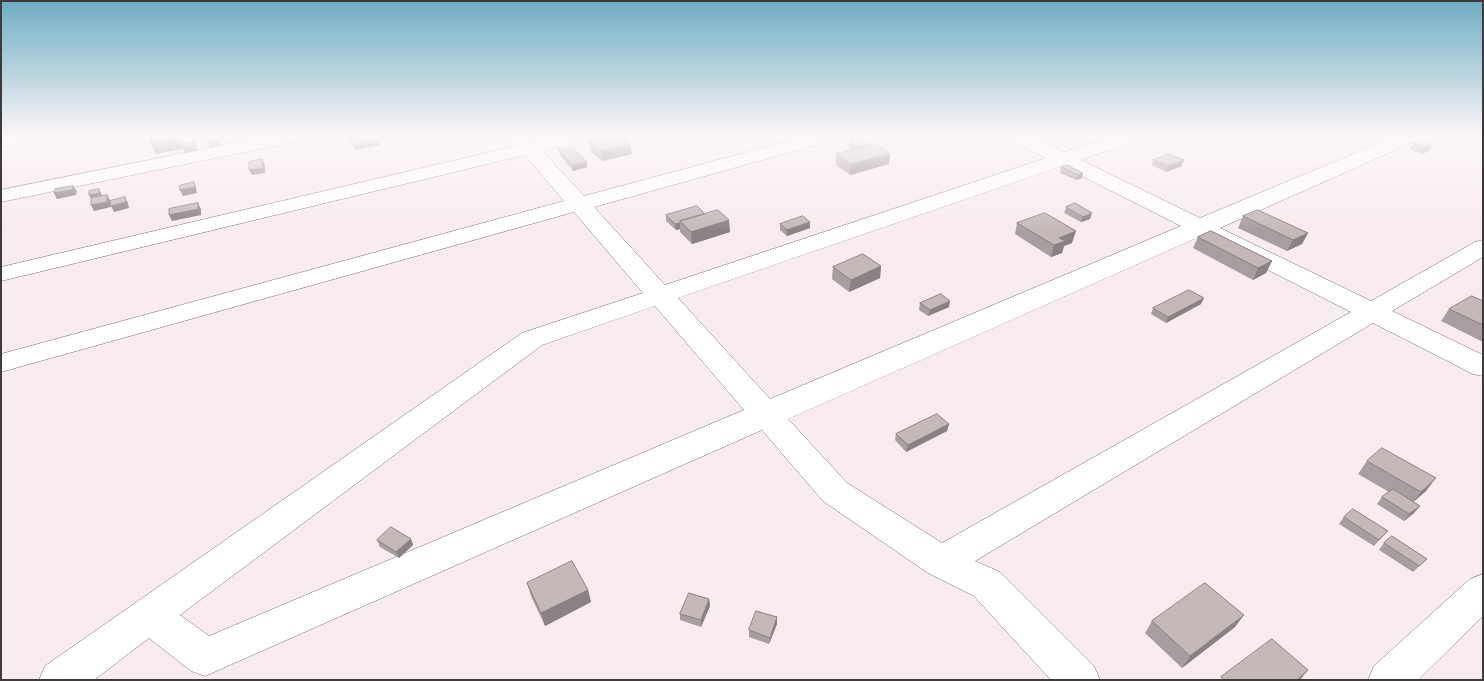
<!DOCTYPE html>
<style>
body{margin:0}
#map{position:relative;width:1484px;height:681px;overflow:hidden;background:#f9ecee;font-family:"Nunito Sans",sans-serif}
canvas{display:block}
.frame{position:absolute;inset:0;border:2px solid #3f3a3b;pointer-events:none}
</style>
<div id="map">
<canvas width="1484" height="681"></canvas>
<div class="frame"></div>
</div>
<script>
const ctx = document.querySelector('canvas').getContext('2d');
ctx.lineJoin = 'round';
function trace(path, color, width, dash) { ctx.strokeStyle = color; ctx.lineWidth = width; ctx.lineCap = dash ? 'butt' : 'round'; ctx.setLineDash(dash || []); ctx.stroke(path); }
function paint(path, color) { ctx.fillStyle = color; ctx.fill(path, 'evenodd'); }
const minor = new Path2D(`
 M1 136H38L36 140 1 147Z
 M268 136H302L300 140 293 142 1 202V190Z
 M509 136H528L533 142 559 136H590L588 140 542 151 584 196 807 136H836L834 140 594 207 665 285 1046 158 1010 140 1008 136H1031L1065 152 1114 136H1140L1138 140 1081 160 1200 218 1396 136H1420L1418 140 1220 228 1371 301 1475 242 1483 240V257L1392 311 1483 355V376L1473 374 1373 323 975 561 1000 572 1094 666 1100 680H1051L974 596 928 573 823 501 762 430 205 676 191 671 149 638 94 680H39L45 666 522 333 643 293 574 212 1 372V354L564 201 525 155 1 281V267L516 146ZM1062 166 1181 226 770 399 678 298ZM1201 236 1351 312 942 543 847 483 788 419ZM655 306 744 410 209 636 180 615 542 345Z
 M1483 574V616L1418 680H1368L1374 666 1470 579Z`);
const wall = new Path2D(`
 M599 136H622L632 154 602 161 590 151 589 140 599 137Z
 M850 141 889 164 850 175 836 165V154L854 150 849 147Z
 M1421 141 1429 151 1421 154 1410 149 1413 144Z
 M559 150 587 167 573 171 560 155Z
 M1153 160 1182 166 1166 172 1152 165Z
 M1061 167 1083 173 1082 178 1076 180 1060 173Z
 M1066 207 1090 219 1081 222 1064 213Z
 M705 214 730 232 692 244 680 232V229L676 230 666 221V215Z
 M1243 216 1308 233 1302 244 1287 251 1238 228Z
 M1017 223 1072 243 1064 246 1062 253 1051 257 1015 234Z
 M780 224 810 228 787 236 780 230Z
 M1198 237 1272 261 1266 273 1253 280 1193 248Z
 M881 266 880 278 849 292 832 279 833 267Z
 M1483 301V342L1441 321 1449 309Z
 M920 303 949 307 928 316 919 310Z
 M1201 304 1166 323 1151 314 1153 308Z
 M949 424 947 431 906 452 895 440 896 434Z
 M1367 461 1426 491 1413 502 1414 513 1404 521 1377 504 1382 497 1389 492 1358 474Z
 M1344 517 1382 537 1374 546 1339 524Z
 M411 539 413 545 399 558 380 547 377 540Z
 M1384 543 1427 559 1413 572 1379 550Z
 M527 583 588 590 591 602 545 626 531 596Z
 M709 599 710 606 701 627 680 620V614Z
 M777 617V624L769 644 749 637V630Z
 M1152 621 1235 627 1182 668 1145 633Z`);
const shadedWall = new Path2D(`
 M177 136H181L182 147 194 142 197 147V151L185 153 182 148 183 149 156 154 151 144Z
 M193 136H207L194 138Z
 M218 136 221 145 210 148 208 142Z
 M343 136H349V137L344 138Z
 M379 139 381 145 355 150 353 145Z
 M631 144 632 154 602 161 600 151Z
 M1432 146 1429 151 1421 154 1424 148Z
 M890 154 889 164 850 175 851 164Z
 M262 159 265 165V173L252 175 249 170Z
 M1184 160 1182 166 1166 172 1168 166Z
 M587 162V167L573 171V165Z
 M1083 173 1082 178 1076 180 1078 175Z
 M194 182 196 188 197 193 183 196 180 190Z
 M73 186 77 191 76 195 57 199 54 193Z
 M99 189 102 195V199L92 201 89 195Z
 M107 195 110 200 111 207 94 211 91 205Z
 M125 197 128 203 129 208 114 212 111 206Z
 M198 203 201 209V215L172 221 169 215Z
 M1092 213 1090 219 1081 222 1083 217Z
 M729 220 730 232 692 244 691 232Z
 M810 222V228L787 236V230Z
 M680 223V229L676 230 675 224Z
 M1076 231 1072 243 1064 246 1062 253 1051 257 1054 245 1059 238Z
 M1308 233 1302 244 1287 251 1293 240Z
 M1272 261 1266 273 1253 280 1258 268Z
 M881 266 880 278 849 292 851 280Z
 M1204 298 1201 304 1166 323 1168 317Z
 M950 301 949 307 928 316 930 310Z
 M949 424 947 431 906 452 908 445Z
 M1436 478 1426 491 1410 505 1421 492Z
 M1420 506 1414 513 1404 521 1409 514Z
 M411 539 413 545 399 558 396 552Z
 M588 590 591 602 545 626 541 613Z
 M709 599 710 606 701 627V620Z
 M1244 615 1235 627 1182 668 1190 656Z
 M777 617V624L769 644 770 638Z
 M1308 670 1300 680H1297Z`);
const building = new Path2D(`
 M151 136H177L178 139 151 144Z
 M218 136 219 140 208 142 207 139Z
 M349 136H377L379 139 353 145Z
 M605 136H622L631 144 600 151 589 140Z
 M860 139 871 145 860 148 850 141Z
 M1421 141 1432 146 1424 148 1413 144Z
 M194 142 195 145 182 147V144Z
 M875 144 890 154 851 164 836 154Z
 M572 147 587 162 573 165 559 150Z
 M1169 154 1184 160 1168 166 1153 160Z
 M262 159 263 168 249 170V162Z
 M1067 165 1083 173 1078 175 1061 167Z
 M194 182 195 187 180 190 179 186Z
 M73 186 72 190 54 193 55 189Z
 M99 189V193L89 195V191Z
 M107 195V202L91 205V198Z
 M125 197 126 202 111 206 110 201Z
 M198 203V209L169 215V209Z
 M1075 203 1092 213 1083 217 1066 207Z
 M697 206 705 214 680 221V223L675 224 666 215Z
 M718 210 729 220 691 232 680 221Z
 M1258 210 1308 233 1293 240 1243 216Z
 M1045 213 1076 231 1059 238 1066 241 1054 245 1017 223Z
 M803 216 810 222 787 230 780 224Z
 M1211 231 1272 261 1258 268 1198 237Z
 M863 254 881 266 851 280 833 267Z
 M1189 290 1204 298 1168 317 1153 308Z
 M941 294 950 301 930 310 920 303Z
 M1472 296 1483 301V325L1449 309Z
 M937 414 949 424 908 445 896 434Z
 M1382 448 1436 478 1421 492 1367 461Z
 M1393 489 1420 506 1409 514 1382 497Z
 M1353 509 1388 531 1379 540 1344 517Z
 M391 527 411 539 396 552 377 540Z
 M1392 536 1427 559 1419 566 1384 543Z
 M572 561 588 590 541 613 527 583Z
 M1205 583 1244 615 1190 656 1152 621Z
 M689 593 709 599 701 620 680 614Z
 M756 611 777 617 770 638 749 630Z
 M1272 639 1308 670 1297 680H1224L1221 677Z`);
trace(minor, '#7a6f70', 1);
paint(minor, '#fff');
paint(wall, '#a99e9f');
paint(shadedWall, '#898182');
paint(building, '#c4b8b9');
trace(building, '#898182', 1);
const sky = ctx.createLinearGradient(0, 0, 0, 231);
sky.addColorStop(0, '#6eadc3');
sky.addColorStop(0.59, '#fcf6f7');
sky.addColorStop(1, '#fcf6f700');
ctx.fillStyle = sky;
ctx.fillRect(0, 0, 1484, 231);
</script>
